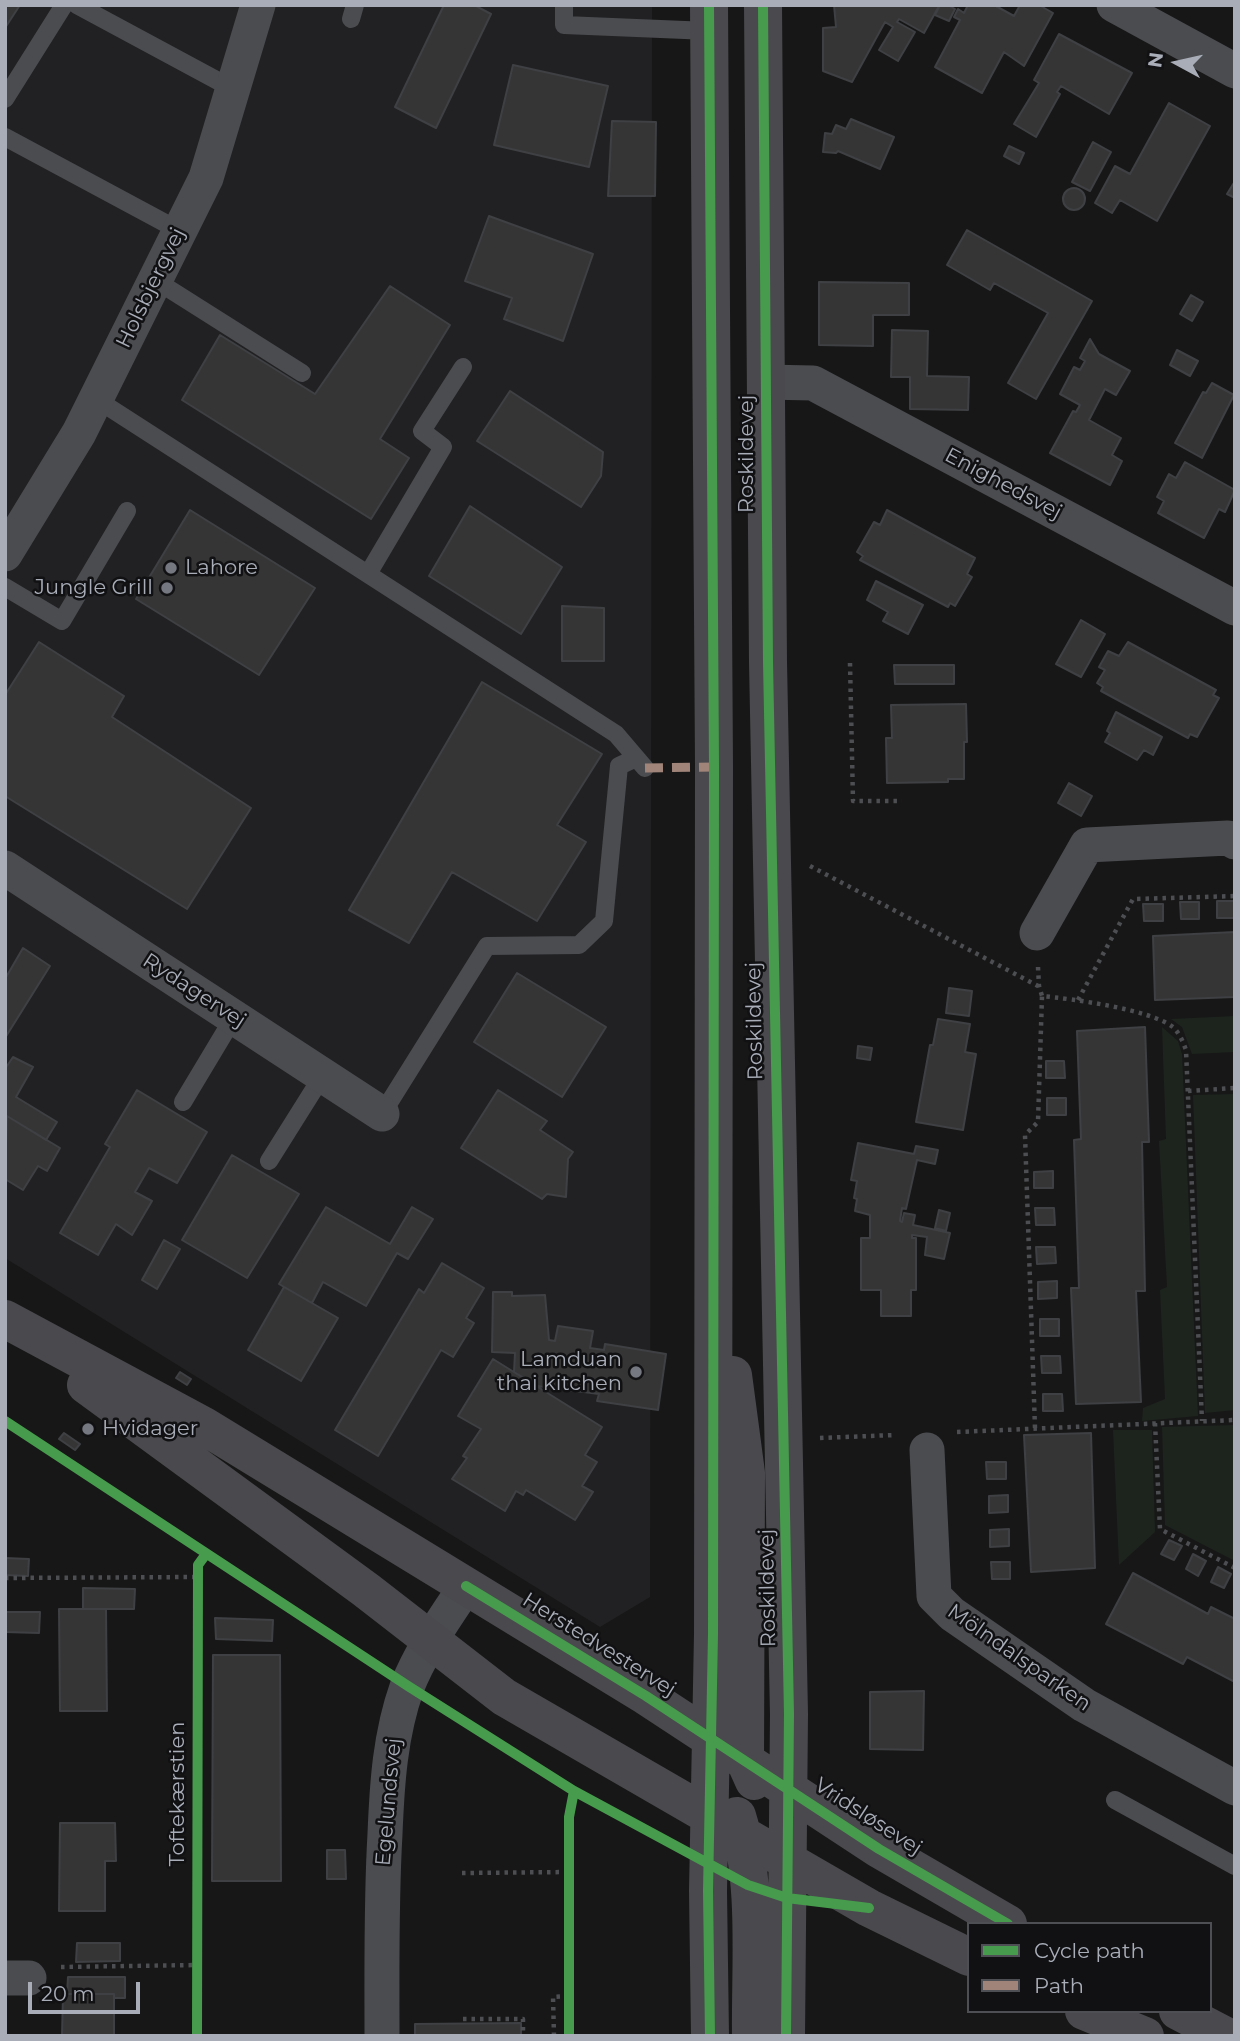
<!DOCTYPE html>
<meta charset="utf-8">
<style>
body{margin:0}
#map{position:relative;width:1240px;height:2041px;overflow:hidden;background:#171717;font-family:Montserrat,sans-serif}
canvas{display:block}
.frame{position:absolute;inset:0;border:7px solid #a8adb8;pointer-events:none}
.legend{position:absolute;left:967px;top:1922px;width:245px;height:91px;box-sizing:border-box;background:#111113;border:2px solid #4d4f55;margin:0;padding:9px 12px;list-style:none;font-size:21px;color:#a8adb8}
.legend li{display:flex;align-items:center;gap:14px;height:35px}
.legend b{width:35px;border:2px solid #4d4f55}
.north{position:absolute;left:1142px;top:28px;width:70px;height:70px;-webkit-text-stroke:5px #111113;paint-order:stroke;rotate:278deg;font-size:19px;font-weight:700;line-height:28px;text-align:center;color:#a8adb8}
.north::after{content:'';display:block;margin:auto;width:24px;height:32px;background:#a8adb8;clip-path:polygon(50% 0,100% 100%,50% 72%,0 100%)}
.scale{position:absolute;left:28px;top:1982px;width:112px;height:32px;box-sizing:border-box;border:4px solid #a8adb8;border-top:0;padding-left:9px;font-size:21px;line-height:24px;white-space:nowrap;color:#a8adb8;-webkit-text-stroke:5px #111113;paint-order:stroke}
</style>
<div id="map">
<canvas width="1240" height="2041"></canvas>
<div class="frame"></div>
<ul class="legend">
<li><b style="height:9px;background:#469c4c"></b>Cycle path</li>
<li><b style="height:9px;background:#a18479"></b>Path</li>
</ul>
<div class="north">N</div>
<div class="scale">20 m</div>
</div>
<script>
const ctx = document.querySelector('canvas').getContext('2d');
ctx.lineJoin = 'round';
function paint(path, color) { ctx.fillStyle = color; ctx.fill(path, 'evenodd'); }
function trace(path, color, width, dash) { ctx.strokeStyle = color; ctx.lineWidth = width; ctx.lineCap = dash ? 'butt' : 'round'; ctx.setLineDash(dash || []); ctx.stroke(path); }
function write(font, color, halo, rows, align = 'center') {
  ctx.font = font + ' Montserrat,sans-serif'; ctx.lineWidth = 5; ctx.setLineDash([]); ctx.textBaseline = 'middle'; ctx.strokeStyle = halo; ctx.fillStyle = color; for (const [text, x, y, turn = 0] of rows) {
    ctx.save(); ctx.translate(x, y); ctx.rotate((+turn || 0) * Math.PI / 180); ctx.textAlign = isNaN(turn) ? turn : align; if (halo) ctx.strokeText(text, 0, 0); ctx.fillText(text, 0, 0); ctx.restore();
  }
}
const built = new Path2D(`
 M5 5H652L650 1597 600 1627 5 1258Z`);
const green = new Path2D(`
 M1235 1016V1052L1192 1054 1182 1027 1171 1019Z
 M1162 1027 1178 1041 1182 1054 1198 1416 1142 1421 1143 1408 1165 1399 1160 1290 1167 1287 1159 1141 1166 1139Z
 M1235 1094V1410L1205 1413 1193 1095Z
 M1235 1425V1561L1165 1525 1162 1427Z
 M1113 1430H1152L1155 1532 1119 1565Z`);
const building = new Path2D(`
 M5 5H20L5 28Z
 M444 5H474L491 14 436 128 395 107Z
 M834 5H937L939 6 924 33 899 19 897 22 915 32 898 61 879 50 893 27 885 22 852 82 823 71V28L836 27Z
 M940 5H948L955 9 949 21 935 15Z
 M968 5H994L1014 16 1020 5H1039L1053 13 1024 66 1004 52 982 93 935 67 960 20 954 17 958 9 964 13Z
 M1059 34 1132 73 1109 114 1061 86 1057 92 1060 94 1036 137 1014 124 1039 83 1034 80Z
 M513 65 608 86 589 167 494 145Z
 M1169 103 1210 126 1157 221 1120 200 1112 213 1095 203 1115 166 1130 174Z
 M851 119 894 137 880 169 838 151 836 153 823 152 825 133 832 134 836 125 846 129Z
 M612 121 656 122 655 196H608Z
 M1093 142 1111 152 1090 191 1072 182Z
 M1009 146 1024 153 1019 164 1004 156Z
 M1235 181V198L1227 194Z
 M1063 199a11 11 0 1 1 22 0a11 11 0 1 1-22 0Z
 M489 216 593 254 563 341 504 319 512 298 465 281Z
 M967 230 1092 301 1036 399 1008 383 1048 313 994 283 990 290 947 265Z
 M819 282 909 283V315H873V346L819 345Z
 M390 286 450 325 380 439 409 458 371 519 182 400 220 335 315 394Z
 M1191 295 1203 302 1192 321 1180 314Z
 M892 330 928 331 927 376 969 377 968 410 910 409V377H891Z
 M1090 339 1099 354 1130 371 1116 395 1105 389 1089 420 1121 438 1112 455 1122 461 1110 485 1050 453 1073 411 1076 412 1080 405 1060 394 1074 367 1080 370 1085 361 1080 358Z
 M1177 350 1198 361 1190 376 1170 365Z
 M1212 383 1234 395 1202 458 1175 443 1203 392 1206 393Z
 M510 391 603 452 601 476 581 507 477 441Z
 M1185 462 1235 490 1225 512 1219 509 1204 538 1158 513 1164 501 1157 497 1169 474 1176 478Z
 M470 506 562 567 521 634 429 576Z
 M190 510 315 588 259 675 136 599Z
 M887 510 975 558 967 574 972 577 955 606 950 603 948 607 860 560 863 556 857 552 874 522 880 525Z
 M876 581 923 605 908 634 883 621 888 612 867 600Z
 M562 606 604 608V661H562Z
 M1081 620 1105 634 1081 677 1056 664Z
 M39 642 124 696 112 717 251 808 187 909 5 796V695Z
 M1128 642 1216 690 1213 695 1219 698 1197 737 1190 734 1188 738 1101 691 1103 687 1097 683 1105 670 1099 667 1108 651 1119 656Z
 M894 665H954V684H895Z
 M482 682 602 754 557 825 586 842 537 921 452 872 409 943 349 910Z
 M966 704 967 742H964V779H948V782L887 783 886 738H892L891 705Z
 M1116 712 1162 737 1153 755 1144 750 1137 760 1105 742 1110 733 1107 731Z
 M1069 783 1092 796 1081 816 1058 803Z
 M1217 901H1235V918H1217Z
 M1180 902H1199V919H1181Z
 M1143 904H1163V921H1144Z
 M1235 932V997L1155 1000 1153 936Z
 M23 948 50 966 5 1038V979Z
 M517 973 606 1027 562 1097 474 1042Z
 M949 988 972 991 969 1016 946 1013Z
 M938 1019 970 1024 965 1052 976 1054 963 1130 916 1122 930 1045H933Z
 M1145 1027 1149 1142H1142L1145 1291H1136L1141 1402 1076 1404 1071 1288H1079L1074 1140 1081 1139 1077 1031Z
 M858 1046 872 1048 870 1060 857 1058Z
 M13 1057 33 1067 16 1097 57 1122 46 1140 7 1116 5 1118V1069Z
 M1046 1061H1064L1065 1078H1046Z
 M137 1090 207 1132 177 1183 149 1168 135 1192 152 1201 132 1235 116 1224 98 1255 60 1233 110 1147 105 1144Z
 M498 1090 547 1121 540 1130 573 1152 568 1159 566 1197 547 1194 542 1199 461 1148Z
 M1047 1098H1066V1115H1047Z
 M7 1116 60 1148 47 1171 38 1166 23 1190 5 1179Z
 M858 1143 914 1154 916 1146 938 1150 935 1164 917 1160 906 1209 902 1208 900 1221 902 1222 904 1213 915 1215 913 1225 950 1233 944 1259 925 1255 927 1237 912 1235V1238H916V1290H911V1316H881V1290H861V1238H870V1215L855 1211 857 1199 854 1198 857 1181 851 1180Z
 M232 1155 299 1194 247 1278 182 1240Z
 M1053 1171V1188H1034V1172Z
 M326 1207 390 1244 412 1207 433 1219 408 1259 397 1253 366 1306 323 1282 312 1303 279 1284Z
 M1035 1208H1054L1055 1225H1036Z
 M939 1210 950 1213 946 1231 935 1228Z
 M164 1240 180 1249 157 1289 142 1280Z
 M1036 1247H1055L1056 1263 1037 1264Z
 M442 1263 484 1288 466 1318 474 1323 453 1357 441 1350 378 1456 335 1430 419 1289 424 1293Z
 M1057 1281V1298L1038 1299V1282Z
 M284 1287 338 1318 301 1381 248 1350Z
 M493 1292H512V1296L545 1295 549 1340 555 1341 558 1326 593 1331 590 1348 604 1350 605 1344 666 1354 658 1410 597 1401 599 1394 537 1386 514 1372 515 1353 492 1352Z
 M1040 1319H1059V1336H1040Z
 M1041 1356H1060L1061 1373H1042Z
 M493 1359 602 1427 585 1455 597 1462 582 1486 593 1492 575 1520 526 1490 523 1495 516 1491 505 1511 452 1479 467 1458 463 1456 481 1429 458 1416Z
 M180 1372 191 1379 187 1385 176 1378Z
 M1043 1394H1062L1063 1411H1043Z
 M64 1433 80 1444 75 1450 59 1439Z
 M1091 1433 1095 1568 1031 1572 1024 1435Z
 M986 1462H1006V1479H987Z
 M1008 1495V1512L989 1513V1496Z
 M1009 1529V1546L990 1547V1530Z
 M1169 1540 1182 1546 1174 1560 1161 1554Z
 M1193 1554 1206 1561 1198 1576 1186 1569Z
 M5 1558 29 1559 28 1576 5 1575Z
 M991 1562H1010V1579H992Z
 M1218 1567 1231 1574 1224 1588 1211 1582Z
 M1133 1573 1208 1614 1211 1607 1235 1619V1682L1187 1657 1183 1664 1106 1624Z
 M83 1588 135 1589 134 1609H83Z
 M59 1609H106L107 1711H60Z
 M5 1612H40L39 1633 5 1632Z
 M215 1618 273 1620 272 1641 216 1639Z
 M213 1655H280L281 1881H212Z
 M924 1691 923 1750 870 1749V1692Z
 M60 1823H115L116 1861H105V1911H59Z
 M327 1850H345L346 1879H327Z
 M77 1943H120V1961L76 1962Z
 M68 1977H125V1998H114V1994H67Z
 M63 1994H114V2036H62Z
 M521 2023V2036H415V2024Z`);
const path = new Path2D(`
 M850 663 853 801H902
 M810 866 1038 986
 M1038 967 1039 986 1042 996C1072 999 1149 1009 1173 1027 1180 1034 1183 1042 1186 1050L1202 1421
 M1078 1000 1133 899 1235 896
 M1188 1091 1235 1088
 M1155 1423 1160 1529 1235 1568
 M1035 1428 1025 1135 1038 1122 1042 996
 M957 1432 1235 1420
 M820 1438 895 1435
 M5 1578 198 1577
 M462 1873 569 1872
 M61 1967 197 1965
 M463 2019H523V2036
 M554 2036 553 1997 569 1996`);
const lane = new Path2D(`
 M77 5 233 89
 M564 5V25L709 31
 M351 19 355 5
 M5 99 64 5
 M5 137 180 231
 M155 280 302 373
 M96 399 616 734 645 768
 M368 574 443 447 422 431 463 367
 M5 587 62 621 127 511
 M183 1102 234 1017
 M382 1114 487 946 579 945 604 921 619 766 636 758
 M269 1161 323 1075
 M1115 1800 1235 1866`);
const street = new Path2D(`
 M1114 5 1235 71
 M765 382 813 383 1235 608
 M5 554 79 433 206 178 258 5
 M5 868 382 1114
 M1037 933 1087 845 1228 838 1235 842
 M927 1450 934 1596 952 1614 1084 1705 1235 1788
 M5 1978H29
 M382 2036C382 1968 381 1901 385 1834 387 1784 390 1735 407 1687 421 1651 445 1618 466 1586`);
const secondary = new Path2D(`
 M709 5 714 767 713 1634 708 1891 710 2036
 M763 5 768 662 789 1714 786 2036
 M5 1319 204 1426 646 1696 879 1849 1008 1924
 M733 1375 746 1473 745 1761 754 1781
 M86 1385 366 1590 504 1697 869 1908 969 1957
 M737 1816C758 1883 750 1966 751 2036
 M1084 2011 1145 2036
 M1178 2011 1226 2036`);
const quiet = new Path2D(`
 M645 768 714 767`);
const cycleway = new Path2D(`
 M709 5 714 767 713 1634 708 1891 710 2036
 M763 5 768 662 789 1714 786 2036
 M5 1421 408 1686 574 1791 748 1885 787 1898 869 1908
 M466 1586 646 1696 879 1849 1008 1924
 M197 2036 198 1565 206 1554
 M569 2036V1817L574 1791`);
const markers = [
 [171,568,7,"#757880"],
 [167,588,7,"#757880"],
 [636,1372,7,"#757880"],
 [88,1429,7,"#757880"]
];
const streetNames = [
 ["Holsbjergvej",151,288,-64],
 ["Roskildevej",747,454,-90],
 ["Enighedsvej",1003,484,28],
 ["Rydagervej",194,991,33],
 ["Roskildevej",755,1021,-91],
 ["Roskildevej",768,1588,-91],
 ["Herstedvestervej",599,1645,32],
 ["Mölndalsparken",1019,1658,35],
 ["Toftekærstien",178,1794,-90],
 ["Egelundsvej",389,1802,-85],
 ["Vridsløsevej",868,1817,33]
];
const poiNames = [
 ["Lahore",185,568],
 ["Jungle Grill",153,588,"right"],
 ["Lamduan",622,1360,"right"],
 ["thai kitchen",622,1384,"right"],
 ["Hvidager",102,1429]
];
paint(built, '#212123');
paint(green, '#1d241e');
paint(building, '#353536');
trace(building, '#3f4043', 2);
trace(path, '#4d4e52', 4.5, [3.5, 5]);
trace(lane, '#4b4c50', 18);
trace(street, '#4b4c50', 35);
trace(secondary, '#4a4a4e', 38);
trace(quiet, '#a18479', 9, [18, 9]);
trace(cycleway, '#469c4c', 10);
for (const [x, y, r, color] of markers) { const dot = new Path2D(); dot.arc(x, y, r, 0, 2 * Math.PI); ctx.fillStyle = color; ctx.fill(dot); trace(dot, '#111113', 2.5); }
write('21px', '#a8adb8', '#111113', streetNames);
write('21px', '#a8adb8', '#111113', poiNames, 'left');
</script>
